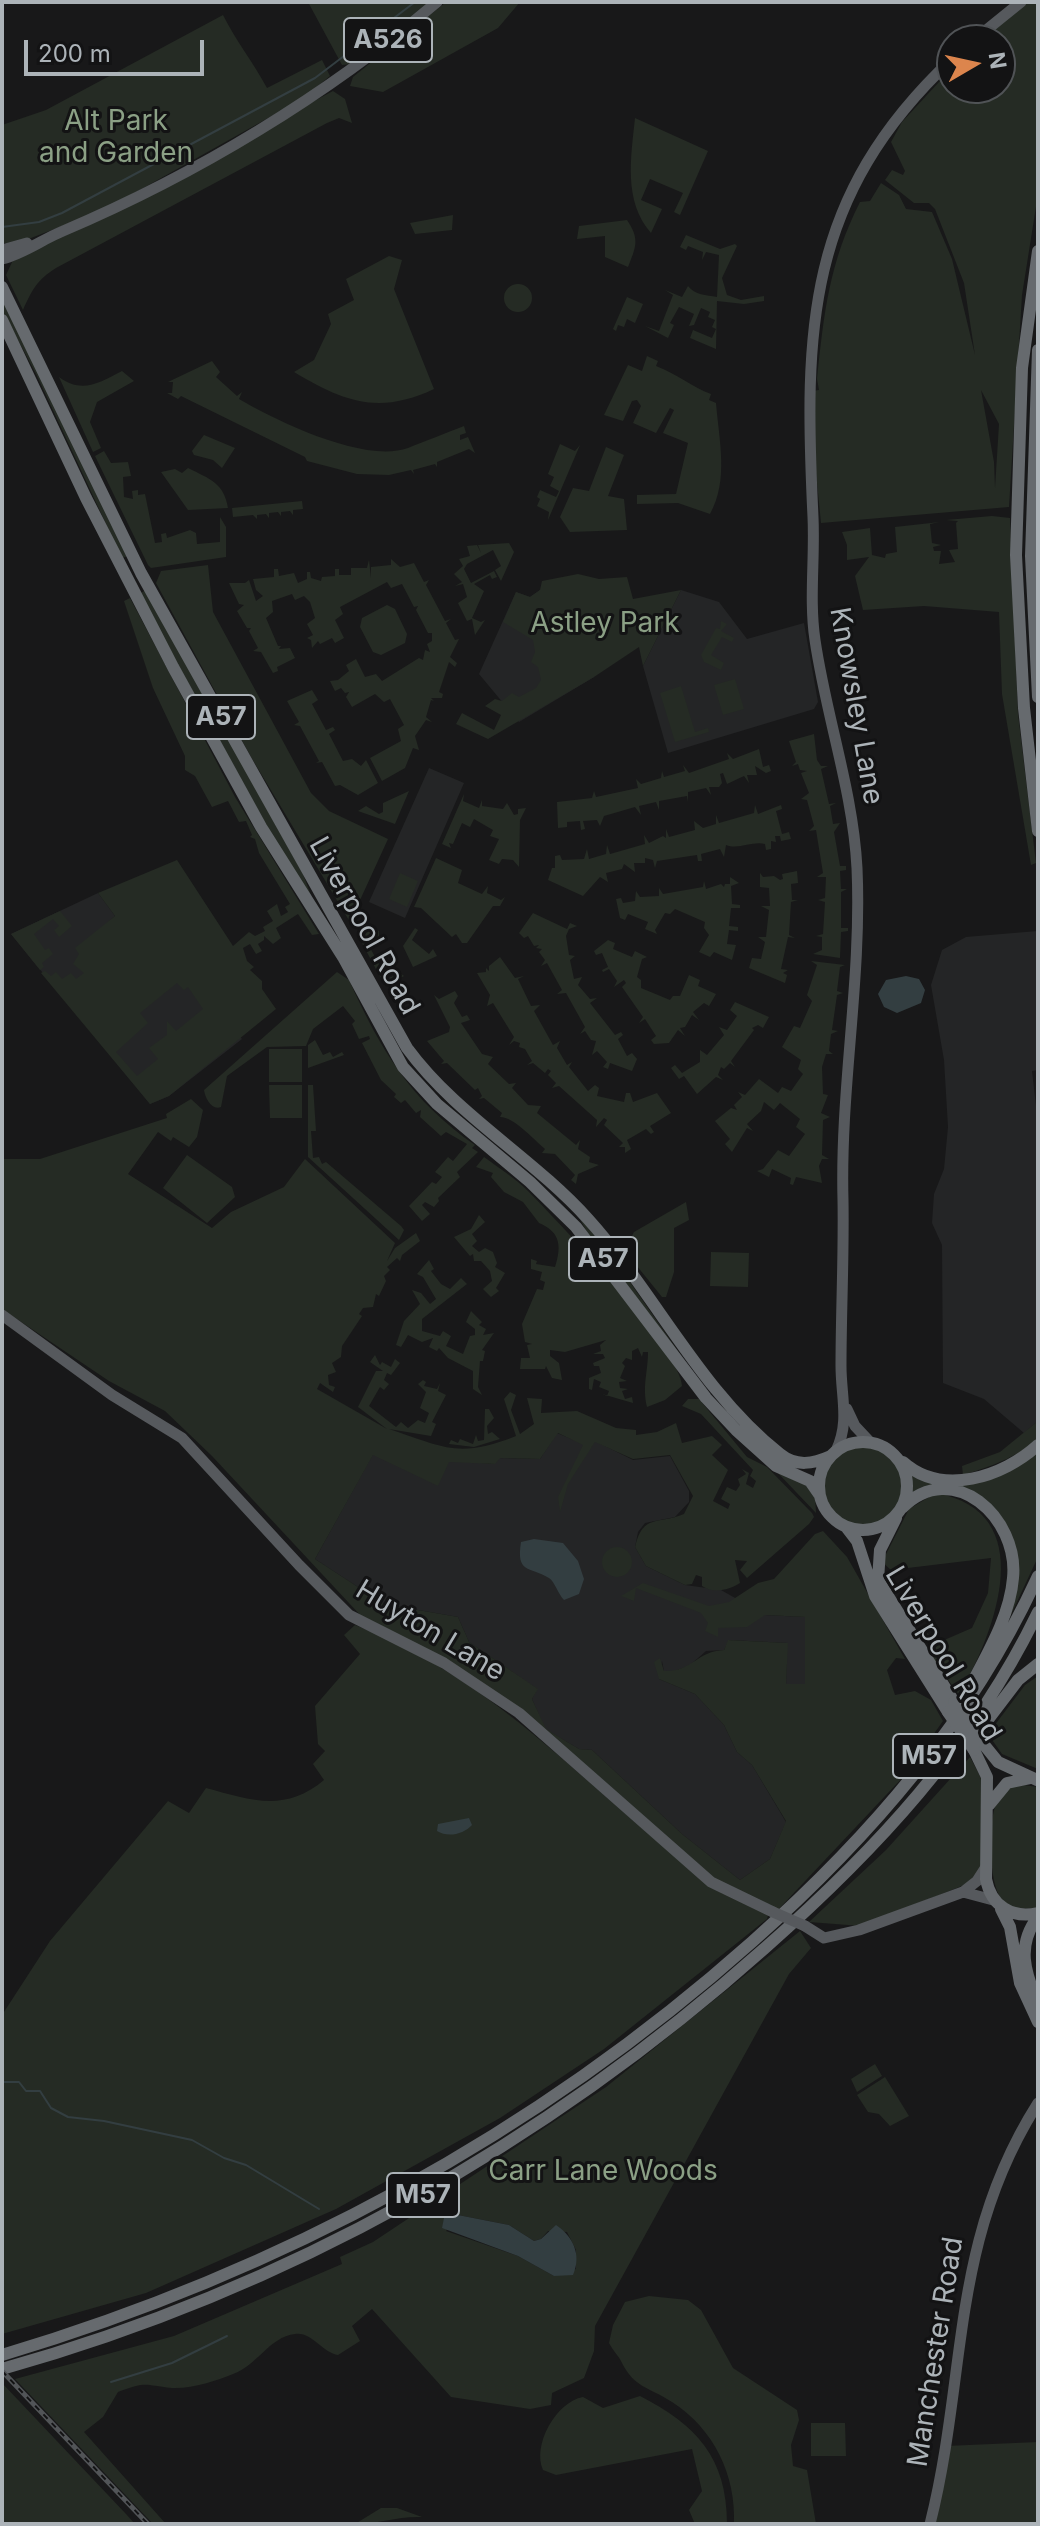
<!DOCTYPE html>
<style>
body{margin:0}
#map{position:relative;width:1040px;height:2526px;overflow:hidden;background:#181819;font-family:Inter,sans-serif}
canvas{display:block}
.frame{position:absolute;inset:0;border:4px solid #acb3b8;pointer-events:none}
.north{position:absolute;left:936px;top:24px;width:80px;height:80px;box-sizing:border-box;background:#131314;border:2px solid #505356;border-radius:50%;rotate:81deg;font-size:22px;font-weight:700;line-height:32px;text-align:center;color:#acb3b8}
.north::after{content:'';display:block;margin:auto;width:28px;height:36px;background:#dc854d;clip-path:polygon(50% 0,100% 100%,50% 72%,0 100%)}
.scale{position:absolute;left:24px;top:40px;width:180px;height:36px;box-sizing:border-box;border:4px solid #acb3b8;border-top:0;padding-left:10px;font-size:24px;line-height:28px;white-space:nowrap;color:#acb3b8;-webkit-text-stroke:6px #131314;paint-order:stroke}
</style>
<div id="map">
<canvas width="1040" height="2526"></canvas>
<div class="frame"></div>
<div class="north">N</div>
<div class="scale">200 m</div>
</div>
<script>
const ctx = document.querySelector('canvas').getContext('2d');
ctx.lineJoin = 'round';
function paint(path, color) { ctx.fillStyle = color; ctx.fill(path, 'evenodd'); }
function trace(path, color, width, dash) { ctx.strokeStyle = color; ctx.lineWidth = width; ctx.lineCap = dash ? 'butt' : 'round'; ctx.setLineDash(dash || []); ctx.stroke(path); }
function write(font, color, halo, rows, align = 'center') {
  ctx.font = font + ' Inter,sans-serif'; ctx.lineWidth = 6; ctx.setLineDash([]); ctx.textBaseline = 'middle'; ctx.strokeStyle = halo; ctx.fillStyle = color; for (const [text, x, y, turn = 0] of rows) {
    ctx.save(); ctx.translate(x, y); ctx.rotate((+turn || 0) * Math.PI / 180); ctx.textAlign = isNaN(turn) ? turn : align; if (halo) ctx.strokeText(text, 0, 0); ctx.fillText(text, 0, 0); ctx.restore();
  }
}
const built = new Path2D(`
 M540 590 594 677 519 722 479 674 516 592 530 597Z
 M681 590 719 602 747 639 804 623 818 702 814 709 668 753 643 666Z
 M429 768 464 783 405 918 369 902Z
 M98 893 115 916 105 925 161 941 242 1039 169 1096 150 1104 11 934Z
 M1038 931V1070L1032 1071 1038 1123V1421L1024 1433 984 1399 943 1383 942 1245 932 1223 934 1194 944 1169 948 1127 944 1060 931 985 942 950 966 937Z
 M557 1433 591 1447 595 1441 633 1460 670 1456 689 1491V1502L675 1517 645 1523 638 1532 635 1547 646 1566 685 1585 721 1590 765 1615 805 1617 806 1684H786L787 1643 729 1640 724 1650 706 1651 689 1666 675 1671H664L662 1661 659 1679 695 1694 724 1725 737 1752 752 1765 786 1822 770 1859 740 1880 682 1834 592 1750 579 1749 545 1729 532 1699 537 1689 469 1642 458 1617 384 1604 315 1559 373 1454 494 1464 499 1458 540 1459Z`);
const green = new Path2D(`
 M308 2H432L352 64 342 65Z
 M446 2H520L498 28 383 92 350 86 353 77Z
 M1025 2H1038V194L1022 295 1009 507 821 523 811 422 813 391 819 390 817 379C824 313 829 263 860 202L870 201 881 183 899 195 906 209 932 212 952 259 975 355 964 283 935 209 929 203H914L885 180 892 170 903 175 905 171 891 142 902 122 952 68V88H1000V40H983ZM981 390 999 424 995 488 994 462Z
 M223 15C236 41 253 62 267 88L322 60 330 76 302 99 104 210 18 243H2V125L46 110Z
 M333 91 345 99 352 123 339 118 327 123 56 268C37 280 32 290 23 310L6 275 13 260Z
 M635 118 708 151 680 215 674 212 683 193 650 179 641 200 662 209 651 233C623 201 631 157 635 118Z
 M453 215 452 230 415 234 410 223Z
 M627 220C640 239 636 247 628 267L605 257V236L577 239 579 226Z
 M686 235 720 249 735 244 737 246 722 278 727 295 741 300 764 296V301L744 304 717 301 716 349 690 338 693 330 712 338 716 329 712 327 715 320 708 317 710 312 701 308 694 325 689 326 694 314 679 307 670 323 674 325 668 338 645 326 659 331 673 295 665 290 682 297 688 286C695 295 706 295 717 297L719 255 706 252 702 260 703 252 688 246 686 250 680 247Z
 M389 256 402 260 394 289 434 389C379 415 344 402 294 372L314 360 331 324 328 314 354 300 346 279Z
 M504 298a14 14 0 1 1 28 0a14 14 0 1 1-28 0Z
 M2 297 128 556 122 558 36 374 2 310Z
 M627 297 643 304 635 323 627 319 624 327 618 325 616 331 613 329Z
 M647 356 658 361 656 366C679 375 692 387 711 394L709 400 716 403C719 440 729 480 710 514L678 503 637 504V495L676 494 688 443 663 433 674 410 670 408 656 433 633 423 641 406 637 400 632 401 623 421 604 415 628 365 642 371Z
 M212 361 220 372 216 377 237 396 242 392 239 399C275 420 364 464 408 448 423 442 446 433 464 426L466 433 460 435V440L468 437 475 453 469 449 437 462V467L435 464 413 470 414 474 411 470 389 475 357 474 307 461 305 457 181 396 178 399 167 393H172L173 382H168Z
 M122 371 134 381 97 402 90 422 101 448 93 452 59 377C82 394 99 383 122 371Z
 M204 435 235 448 222 468 213 460 194 455 192 451Z
 M560 444 575 451 580 445 548 520 549 512 537 506 540 499 537 497 540 490 556 497 559 491 550 486 554 477 548 474Z
 M606 447 624 455 608 496 624 499 627 530 570 532 560 517 573 488 589 491Z
 M104 451 111 463 128 462 131 476 123 477 124 497 133 499 132 491 138 490V495L145 494 155 543 162 542 161 534 166 533 167 538 190 530 196 533 197 544 220 542V517L226 527V557L151 568 148 565 95 456Z
 M188 468C210 479 224 483 228 508L188 510 161 472 175 469 182 473Z
 M302 501 303 509 293 510V515L290 511 281 512V516L278 512 269 513V518L266 514 257 515V519L253 515 233 517 232 508Z
 M992 516 1010 518 1018 714 1036 863 1031 865 1002 694 999 612 924 606 863 610 855 576 869 557 847 560V545L842 532 870 528 872 555 885 558 886 554 897 552 895 527 940 522 930 524 932 543 941 545 933 547 934 551H941L939 564 955 562 949 550 958 549 956 523 958 521 946 520Z
 M509 543 514 552 501 581 495 570 501 566 493 550 467 564 464 569 471 583 494 571 497 577 492 579 490 575 474 584 484 591 472 618 481 622 485 620 475 635 472 619 467 621 458 603 467 597 463 584 455 586 462 582 454 574 463 566 459 559 470 556 467 546 477 545 481 553 478 545Z
 M391 559 400 567 414 563 424 582 429 580 426 585 445 621 451 619 446 623 455 640 459 639 450 657 457 663 455 667 449 662 439 692 443 694 442 698H431L434 701 431 700 426 717 432 722 426 720 415 736 419 750 413 748 405 768 382 781 370 758 401 741 398 729 404 725 390 699 384 702 375 694 352 707 346 697 349 692 345 693 341 688 335 691 330 681 338 680 349 671 346 665 356 659 365 677 376 674 382 681 419 658 423 660 425 650 430 652 427 644 432 641V633H428L416 610 418 606 414 607 402 584 391 588 387 582 340 607 343 614 335 620 344 638 335 643 332 638 320 644 318 641 312 648 311 640 307 638 313 635 307 624 315 618 310 602 304 596 295 600 292 594 272 601 273 612 266 618 278 646H281L279 649 290 648 295 658 277 667 278 671 273 673 261 652 253 651 258 648 249 631 251 628H247L237 611 244 605 239 604 229 583H245L249 580 256 601 263 596 256 590 253 579 274 577V569H278L279 576 294 573 298 583 307 579V572H310L311 578 321 581 322 577 335 576V569H339V575H351V568H367L369 560 371 578V567L391 565Z
 M208 565 213 612 311 793 329 811 388 839 350 922 251 757 156 583 161 571Z
 M578 574 599 579 627 577 633 599 681 590 643 666 639 647 594 677 488 739 456 724 462 713 494 730 501 715 485 706 495 699 502 701 512 693 519 697 536 688 541 680 538 667 531 662 535 652 533 640 503 622 516 592 530 597 540 590 542 581Z
 M146 590 303 874 312 898 284 857 139 594Z
 M130 598 235 797 319 934 312 935 298 914 276 928 281 938 273 944 264 936V940L258 944 262 951 256 954 250 944 243 948 247 961 254 967 250 970 262 981V989L276 1009 169 1096 150 1104 41 973 45 971 51 976 56 972 62 979 71 973 76 979 84 973 73 964 79 954 75 948 115 916 98 893 177 860 233 946 249 932 255 936 265 931 263 927 273 921 267 911 277 904 281 916 288 912 285 907 290 904 259 853 255 839 250 837 252 835 246 821 239 822 228 801 212 807 195 776 185 770V756L153 688 124 601ZM177 983 184 990 188 987 203 1009 176 1031 167 1021V1035L149 1048 158 1059 137 1076 116 1052 148 1023 140 1013Z
 M387 605 395 609 407 634 405 643 381 655 373 652 360 627 362 618Z
 M721 621 727 624 721 631 734 638 732 642 722 637 711 655 724 663 721 670 704 662 701 655 716 628 720 629Z
 M735 679 744 709 723 715 714 685Z
 M681 686 695 732 708 728 709 732 675 742 660 693Z
 M312 690 318 700 312 704 326 730 333 727 335 730 329 734 343 761 352 759 361 766 366 760 378 783 358 795 340 785 335 786 322 762 316 763 319 761 300 726 294 725 299 722 287 701Z
 M814 734 817 760 821 766H828L821 769 829 804 836 803 830 806 833 824 840 823 834 832 840 866H846V870L840 871 841 889H847L841 892V928H848V931L841 932 840 958 813 954 822 950V937L816 936 823 934 825 902 818 900 825 898 826 877H817L823 873 816 830 809 831 814 826 807 800 801 799 809 793 801 773 807 771 800 770 798 764 792 766 796 762 789 741Z
 M759 749 763 767 769 765 771 771 766 773 755 766 757 775H747L749 783 744 776 727 784 723 773 720 774 722 783 719 787H709L711 795 706 788 688 792V802L687 796 659 801V810L656 802 639 806 641 815 635 807 604 816 600 826 597 820 583 821 585 829 581 830 580 821 567 822V827L558 828 557 802 592 798 594 791 596 797 638 788 636 779 641 784 661 778 662 771 664 777 685 771 683 765 689 773 729 759 727 753 733 759Z
 M409 791 395 824 358 811 366 806 379 814 383 812V803Z
 M464 794 463 801 479 808 482 800V806L503 809 507 803 514 815 518 814V809L526 808 520 820 519 867 513 860 502 859 499 864 489 860 499 839 490 836 493 830 474 819 470 827 462 823 453 844 449 843 451 848 442 844Z
 M755 805 758 814 781 805 782 809 776 811 782 834 789 832 791 839 781 841 780 836H775L776 842 771 841V849L766 850 765 844C752 841 738 850 726 845L724 857 720 849 701 854 702 861H698L697 855 657 861 655 868 653 860 645 858V863H634L635 872 624 864 622 869 606 873 608 882 600 877 583 896 548 880 552 868H555V856L560 855 562 860 584 859 587 849 589 859 606 854 607 845 610 854 645 844 644 835 649 843 663 836 666 838V829L669 837 695 830 694 821 703 828 716 824V815L719 823 754 813Z
 M436 858 462 870 458 883 482 894 488 886 487 893 501 900 505 897 500 906H493L467 943H462L456 934 452 937 421 908 414 907Z
 M797 871 798 883 791 884 792 900H798L791 902 789 935 795 938 788 937 781 969 788 970 783 973 787 975 785 983 749 968 752 958 761 959 765 942 758 937H766L769 910 761 906H770L769 888 760 887V873L763 877 774 876 780 880 783 879 782 874Z
 M400 873 418 881 407 907 389 899Z
 M730 877 739 883 731 886 732 904 740 905V908H731L729 926 738 927V931L729 930 727 944 736 945 732 960 714 952 710 957 699 952 709 935 704 928 705 922 675 909 670 914 665 913 655 930 657 934 645 929 648 922 628 914 625 920 620 918 616 899 621 898 623 903 635 901 636 891 640 897 659 896V888L663 894 703 887 704 881 706 889 721 884 724 887 725 884H730Z
 M60 911 72 926 59 937 54 930 59 926 53 919 34 934 45 950 49 948 53 954 42 963 44 967 40 970 11 934Z
 M533 913 567 929 570 923 577 926 569 929 566 936 569 955 575 956 570 960 574 979 582 977 578 985 590 999 597 998 590 1003 615 1035 621 1032 623 1035 618 1039 627 1056 632 1053 637 1059 632 1071 610 1063 608 1069 603 1067 607 1062 597 1051 592 1055 596 1041 591 1040 585 1031 580 1034 585 1027 566 993 557 994 562 990 547 963 541 966 545 960 539 952 542 949 536 948 539 945 534 946 528 936 524 938 519 933Z
 M369 926 379 931V938L368 944 387 979 400 973 404 976 385 986 362 943Z
 M415 928 418 930 412 940 429 954 433 949 437 956 413 967 403 946Z
 M608 940 615 943 613 949 632 957 635 951 647 957 642 959 637 977 641 980V988L670 1000 673 996H680L689 975 700 980 698 986 716 994 709 1006 704 1003 693 1012 699 1020 692 1015 685 1027 680 1028 685 1036 678 1030 669 1043 654 1044 651 1040 656 1036 645 1019 639 1023 643 1017 622 987 626 983 624 980 614 987 617 981 609 969 603 972 602 970 608 967 602 953 596 955 594 951Z
 M500 957 515 978 524 976 518 979 531 1006 540 1005 534 1011 553 1045 560 1041 557 1048 567 1065 572 1062 569 1067 588 1091 595 1085 599 1088 597 1096 624 1102 626 1093H630L633 1102 657 1093 671 1113 650 1126 654 1132 651 1134 646 1129 627 1140 631 1149 625 1153V1147H619L623 1143 604 1125 607 1120 604 1118 596 1127 597 1120 559 1086 552 1088 556 1083 548 1075 551 1071 548 1069 545 1073 533 1063 527 1065 532 1061 525 1049 519 1047 520 1043 514 1041 509 1045 514 1037 493 1003 487 1006 490 995 477 973 486 972V968L489 971V966Z
 M811 961 845 965 840 967 837 991 843 993 837 995 832 1030 838 1031 831 1034 829 1051 833 1054H826L822 1067 823 1094 828 1095 821 1113 830 1117 823 1120 822 1155 829 1159H822L819 1166 822 1183 796 1177 793 1185 790 1184 791 1178 772 1169 769 1177 757 1171 763 1169 778 1150 789 1156 805 1134 796 1127 800 1119 780 1103 774 1110 764 1102 761 1111 747 1124 753 1131 747 1128 732 1152 725 1144 730 1139 715 1121 731 1108 737 1110 734 1105 742 1097 738 1092 745 1095 759 1079 778 1093 782 1087 791 1091 803 1074 798 1069 801 1060 782 1047 794 1026 800 1028 812 1001 807 995 817 965Z
 M337 972 349 980C380 1049 411 1101 475 1145L472 1148 478 1152 457 1172 460 1177 438 1198 439 1201 434 1207 425 1202 422 1205 430 1214 422 1221 409 1206 432 1182 436 1184 442 1177 435 1172 448 1157 453 1161 467 1144 446 1132 441 1136 420 1117 421 1110 416 1113 405 1100 401 1103 394 1097 396 1094 381 1080 362 1043 370 1039 369 1036 359 1039 352 1024 355 1021 343 1006 313 1029 306 1046 267 1047 227 1076 221 1107C212 1111 205 1098 204 1090Z
 M455 991 458 996 454 1003 462 1017 467 1015 470 1020 461 1023 482 1054 493 1057 488 1064 509 1084 516 1083 512 1088 528 1105 541 1106 537 1113 576 1145 580 1140 578 1149 590 1157 589 1162 599 1165 578 1174 576 1184 571 1180 575 1175 555 1154 542 1153 545 1149C532 1138 514 1117 500 1117L502 1113 484 1098 479 1099 482 1096 478 1088 475 1090 447 1063 441 1064 444 1061 427 1041 449 1032 450 1027 434 995 439 999Z
 M735 1002 769 1017 763 1028 758 1025 752 1028 754 1030 731 1061 735 1067 730 1063 724 1069 721 1067 718 1075 723 1080 716 1077 697 1094 684 1076 679 1079 671 1068 675 1065 682 1073 700 1062V1050L707 1055 724 1035 719 1027 727 1030 737 1016 730 1010Z
 M315 1040 323 1055 330 1052 333 1057 342 1052 344 1055 308 1068V1045Z
 M269 1049H302V1082H269Z
 M269 1085H302V1118H270Z
 M308 1085H313L316 1131H311L313 1158 319 1157 322 1164 326 1162 401 1226 404 1230 399 1240 308 1157Z
 M191 1099 203 1110 197 1137 189 1147 173 1137 171 1141 158 1132 128 1174 212 1228 231 1212 284 1187 305 1159 395 1243 387 1261 395 1248 416 1233 420 1241 402 1255 400 1261 397 1258 387 1267 390 1270 384 1276 386 1281 379 1296 376 1294 373 1307 363 1308 359 1314 362 1316 342 1346 341 1357 332 1363 336 1372 328 1375 329 1385 335 1387 333 1392 320 1383 317 1389 387 1429 358 1407 376 1371H383L370 1362 375 1355 380 1365 382 1362 391 1367 395 1359 400 1363 391 1375 387 1373 384 1380 389 1384 384 1390 380 1387 369 1406 396 1427 401 1422 408 1428 418 1420 425 1423 429 1413 420 1408 426 1392 418 1384 423 1380 426 1382 424 1386 437 1389 440 1383 438 1391 446 1395 432 1422 436 1424 431 1436 389 1429C444 1447 458 1459 516 1436L504 1399 510 1392 516 1395 511 1410 520 1434 534 1424 527 1398 542 1399 541 1413 577 1411 616 1428 636 1430V1435L657 1432 676 1423 682 1443 712 1436 722 1445 712 1455 728 1470 713 1501 728 1509 730 1504 721 1499 727 1487 736 1491 740 1485 738 1479 746 1474 742 1469 749 1473 746 1484 753 1488 756 1481 750 1476 753 1470 701 1414 682 1406 688 1399H699L747 1457 767 1467 812 1513 814 1517 809 1524 747 1578 740 1570 747 1561 735 1560 740 1583C729 1590 714 1594 702 1586V1577L696 1575 692 1584 685 1585 646 1566 635 1547C643 1513 658 1525 684 1514L693 1496 670 1455 633 1459 595 1442 568 1484 560 1512 558 1497 583 1445 558 1433 540 1459 500 1458 495 1464 449 1462 438 1486 373 1455 315 1559 384 1604 458 1617 469 1642 538 1689 532 1699 546 1729 579 1749 592 1750 682 1834 740 1880 770 1859 786 1821 752 1765 737 1752 724 1725 695 1694 659 1679 654 1662 660 1658 664 1671C692 1672 697 1651 724 1650L728 1640 788 1643 786 1684H805V1617L765 1615 747 1627 718 1628V1637L705 1631 708 1623 701 1613 636 1588 634 1601 621 1596 643 1583 709 1606 729 1602 758 1583 774 1579 815 1534 823 1531 847 1557 905 1659 896 1658 887 1670 895 1695 915 1691 931 1700 943 1721 903 1777 775 1913 711 1882 519 1713 362 1617 212 1456 165 1411 109 1381 2 1309V1159H40L167 1118 166 1114Z
 M187 1155 232 1187 235 1197 207 1223 163 1188Z
 M484 1157C499 1168 515 1178 528 1191 556 1219 683 1354 682 1386L665 1400 647 1407C642 1386 648 1372 648 1352H643L642 1357 638 1348 632 1351V1360L626 1358 622 1363 625 1366 620 1378 627 1381 619 1382 620 1388 628 1389 622 1391 625 1399 632 1397 633 1403 602 1394 607 1396 609 1391 599 1387 601 1382 594 1379 592 1390 589 1389V1378L601 1373 599 1366H594L593 1363 605 1358 603 1354H593L601 1351 600 1345 606 1340 565 1352 550 1350V1356L559 1363 562 1380 552 1378 546 1366 545 1369H520L521 1358H530L527 1345 532 1344 525 1342 522 1324 537 1289 543 1290 545 1282 540 1280 542 1272 531 1269V1259L537 1261 536 1264 555 1267C563 1243 558 1231 539 1223L523 1202 504 1192 491 1177 493 1173 476 1167Z
 M686 1202 689 1220 674 1228V1272L666 1297H662L624 1250 634 1232Z
 M577 1214 609 1252 689 1367 587 1232Z
 M479 1215 485 1222 472 1234 477 1241 472 1246 479 1252 485 1248 493 1252 497 1263 495 1267 505 1273 496 1288 499 1291 491 1297 483 1289 492 1281 490 1271 481 1261H474L473 1254 470 1256 454 1237 471 1229Z
 M711 1252 749 1253 748 1287 710 1286Z
 M429 1260 434 1269 431 1271 441 1284 450 1289 461 1278 467 1284 422 1319V1331L440 1336 443 1331 451 1336 446 1346 463 1354 470 1336 475 1335V1329L466 1322 471 1311 482 1322 479 1325 486 1329 483 1335 494 1333 482 1350 485 1351 483 1361H480L478 1387 482 1395 473 1389V1371L448 1358 439 1348 437 1351 429 1347 433 1338 422 1342 408 1335 401 1347 396 1345 404 1321 420 1304 412 1290 421 1293 430 1304 436 1299 423 1277 417 1274Z
 M485 1409H489L494 1418 487 1426 488 1434 492 1432 500 1439 474 1447 449 1444 451 1440 458 1443 460 1439 473 1444 476 1435 478 1441 484 1440Z
 M1038 1421V1439C1015 1458 992 1466 963 1475L962 1466 1000 1452Z
 M824 1486a40 40 0 1 1 80 0a40 40 0 1 1-80 0Z
 M1038 1449V1557L1001 1636C1009 1594 1031 1543 994 1509 982 1499 964 1492 950 1484L910 1497 911 1473 970 1483Z
 M775 1470 801 1480 815 1494 816 1513Z
 M936 1493C1040 1512 997 1629 959 1695L927 1650 931 1647 921 1630 942 1641 972 1628 988 1593 991 1558 891 1570 882 1562 909 1509Z
 M602 1562a15 15 0 1 1 30 0a15 15 0 1 1-30 0Z
 M355 1625C488 1676 577 1777 685 1864 709 1884 741 1899 768 1915L767 1919 604 2049 500 2118 336 2209 146 2293 2 2334V2015L50 1941 168 1801 189 1813 206 1788C250 1800 285 1813 324 1780L313 1764 325 1751 318 1744 315 1706 360 1654 344 1635Z
 M1038 1676V1769L1002 1754 988 1734 1025 1685Z
 M970 1757 984 1784 981 1867 972 1882 861 1926 809 1922 886 1850Z
 M1016 1784 1038 1787V1909C1029 1908 1014 1910 1007 1905 988 1893 988 1828 995 1807 999 1797 1007 1790 1016 1784Z
 M800 1931 811 1948 789 1974 595 2326 594 2351 584 2378 552 2393 551 2405 530 2409 451 2397 372 2309 352 2326 360 2341 338 2355C323 2353 311 2331 295 2334 269 2337 257 2366 233 2374 216 2381 192 2389 172 2388 143 2385 148 2381 118 2392L103 2417 84 2432 166 2524H153L15 2379 174 2336 342 2264 340 2257 373 2242 606 2087ZM458 2215 509 2225 534 2241 541 2239 548 2231 567 2232 576 2250V2269L554 2276 518 2256 446 2231Z
 M875 2064 882 2076 857 2092 851 2079Z
 M885 2077 909 2116 890 2126 879 2114 868 2112 857 2095Z
 M649 2296 688 2300 701 2310 733 2368 797 2410 799 2420 791 2445 793 2466 807 2470 816 2524H734C736 2475 714 2429 672 2402 647 2386 635 2388 622 2363 619 2356 613 2351 609 2343L613 2325 625 2302Z
 M2 2383 126 2514 135 2524H2Z
 M640 2396C696 2425 727 2457 727 2524H695L689 2510 702 2491 692 2449 556 2475 543 2470C532 2445 556 2402 583 2397L603 2408Z
 M811 2423H845L846 2456H811Z
 M1038 2442V2524H930L946 2446Z
 M381 2508H397L422 2517C398 2516 379 2524 355 2524Z`);
const water = new Path2D(`
 M906 976 919 979 925 990 921 1003 897 1013 884 1007 878 994 886 980Z
 M534 1539 563 1543 578 1561 584 1579 579 1594 564 1600C558 1594 555 1582 549 1578 529 1566 516 1574 521 1542Z
 M469 1818 472 1825C464 1834 448 1838 437 1831L438 1824Z
 M458 2215 509 2225 534 2241 541 2239 556 2225C573 2236 582 2255 573 2275L554 2276 518 2256 442 2228 444 2218Z`);
const stream = new Path2D(`
 M2 227 39 222 62 213 315 78 415 2
 M2 2082H19L26 2091H40L51 2108 68 2117 104 2121 192 2140 224 2158 246 2165 319 2209
 M111 2382 172 2363 227 2336`);
const major = new Path2D(`
 M974 40 1021 2
 M2 250 27 243
 M2 259C23 254 43 239 63 231 197 174 326 96 437 2
 M2 1315 112 1395 182 1438 299 1565 349 1615 444 1663 519 1713 711 1882 773 1912
 M847 1409 855 1426 870 1442
 M836 1451C850 1422 841 1397 841 1366 841 1311 844 1255 843 1200 840 1087 862 980 857 868 853 791 826 716 815 640 809 600 815 558 813 517 804 331 805 197 952 59
 M963 1892 993 1900
 M805 1926 824 1938 859 1930 963 1892 977 1881 986 1867
 M930 2524C968 2373 949 2243 1038 2103`);
const highway = new Path2D(`
 M1038 251 1022 368 1016 555 1024 708 1038 831
 M2 287 141 573 407 1048C456 1115 532 1157 588 1219 655 1293 700 1391 780 1454 796 1467 813 1464 831 1456
 M2 320 86 498 173 667 261 827 343 957 403 1067 437 1104 530 1182 576 1227 706 1398 736 1430 776 1466 810 1481 819 1494
 M1038 350 1031 556 1038 697
 M819 1486a44 44 0 1 1 88 0a44 44 0 1 1-88 0Z
 M903 1462C942 1497 1003 1477 1038 1445
 M902 1508C953 1457 1019 1518 1013 1578 1010 1616 987 1654 970 1687
 M896 1518 880 1550 878 1580 954 1702
 M847 1528 857 1541 875 1596 948 1712
 M981 1741 998 1762 1037 1780
 M970 1743 1018 1680 1038 1664
 M974 1750 987 1777 986 1879C991 1906 1012 1919 1038 1913
 M989 1805 1007 1783 1031 1778
 M1001 1909 1010 1927 1020 1983 1038 2022
 M1038 1917C1016 1945 1025 1973 1038 2003
 M2 2355C280 2272 535 2135 752 1942 870 1837 972 1720 1038 1576
 M2 2369C287 2289 545 2144 765 1948 875 1851 974 1745 1038 1612`);
const rail = new Path2D(`
 M2 2371 148 2524`);
const majorBridge = new Path2D(`
 M773 1912 805 1926`);
const highwayBridge = new Path2D(`
 M954 1702 981 1741
 M948 1712 974 1750`);
const shields = [
 [388,40,88],
 [221,717,68],
 [603,1259,68],
 [929,1756,72],
 [423,2195,72]
];
const shieldNames = [
 ["A526",388,40],
 ["A57",221,717],
 ["A57",603,1259],
 ["M57",929,1756],
 ["M57",423,2195]
];
const parkNames = [
 ["Alt Park",116,122],
 ["and Garden",116,154],
 ["Astley Park",605,624],
 ["Carr Lane Woods",603,2172]
];
const streetNames = [
 ["Knowsley Lane",856,706,80],
 ["Liverpool Road",364,926,61],
 ["Huyton Lane",430,1631,31],
 ["Liverpool Road",943,1654,59],
 ["Manchester Road",936,2352,-81]
];
paint(built, '#242526');
paint(green, '#252b24');
paint(water, '#333e41');
trace(stream, '#333e41', 2);
trace(major, '#56595d', 11);
trace(highway, '#666a6e', 12);
trace(rail, '#515457', 5);
trace(rail, '#131314', 2, [6]);
trace(majorBridge, '#56595d', 11);
trace(highwayBridge, '#666a6e', 12);
for (const [x, y, w] of shields) { const box = new Path2D(); box.roundRect(x - w / 2, y - 22, w, 44, 6); ctx.fillStyle = '#131314'; ctx.fill(box); trace(box, '#acb3b8', 2); }
write('bold 26px', '#acb3b8', null, shieldNames);
write('28px', '#8ba085', '#131314', parkNames);
write('28px', '#acb3b8', '#131314', streetNames);
</script>
